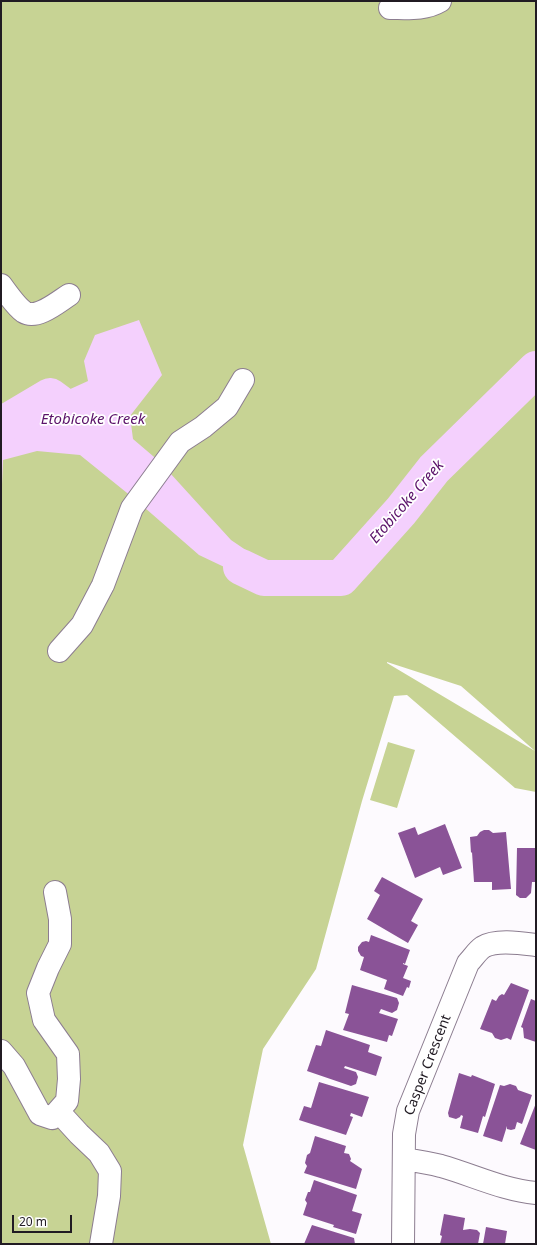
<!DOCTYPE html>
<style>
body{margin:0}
#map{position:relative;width:537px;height:1245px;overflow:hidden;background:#fdfafe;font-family:"Noto Sans",sans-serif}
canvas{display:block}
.frame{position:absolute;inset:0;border:2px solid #211b23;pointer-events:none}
.scale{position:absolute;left:12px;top:1215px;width:60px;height:18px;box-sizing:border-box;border:2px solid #211b23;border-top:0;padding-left:5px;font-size:12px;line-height:14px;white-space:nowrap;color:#211b23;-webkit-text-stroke:3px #fff;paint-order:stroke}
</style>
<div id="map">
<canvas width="537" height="1245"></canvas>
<div class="frame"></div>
<div class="scale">20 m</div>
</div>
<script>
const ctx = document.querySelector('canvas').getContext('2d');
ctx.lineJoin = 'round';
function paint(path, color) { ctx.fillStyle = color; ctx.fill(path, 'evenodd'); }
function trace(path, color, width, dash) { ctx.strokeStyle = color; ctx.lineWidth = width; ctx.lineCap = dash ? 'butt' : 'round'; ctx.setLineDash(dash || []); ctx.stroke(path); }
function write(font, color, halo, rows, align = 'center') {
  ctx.font = font + ' "Noto Sans",sans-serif'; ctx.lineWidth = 3.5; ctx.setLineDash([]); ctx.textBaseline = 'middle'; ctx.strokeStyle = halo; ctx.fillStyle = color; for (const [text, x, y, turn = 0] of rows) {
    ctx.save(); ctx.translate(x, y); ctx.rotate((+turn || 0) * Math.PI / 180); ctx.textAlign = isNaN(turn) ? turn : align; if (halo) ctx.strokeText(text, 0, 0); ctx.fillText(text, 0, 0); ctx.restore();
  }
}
const green = new Path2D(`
 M1 1H536V792L515 788 407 695 394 696 362 801 316 969 263 1049 243 1145 271 1244H1ZM387 662 461 686 535 751 387 663Z
 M388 742 415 750 397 808 370 800Z`);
const water = new Path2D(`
 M139 320 162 375 130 416 133 439 160 462 231 540 296 584 239 574 199 555 137 501 80 455 37 451 3 460 1 509V431L24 410 88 381 84 361 95 335Z`);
const river = new Path2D(`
 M1 425 50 396 92 427
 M241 567 264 578H341L401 511 434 469 536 369`);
const building = new Path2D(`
 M445 824 462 868 443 875 440 867 415 878 398 833 415 827 418 835Z
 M484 830H489L493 833 506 832 511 889 492 890V882H474L472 852 471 853 470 837 477 836 480 832Z
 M517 848H536V882H532L531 893 526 898H520L516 895Z
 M382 877 423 899 411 921 418 925 408 943 367 919 380 895 374 891Z
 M371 935 410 950 405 964 403 963V964L408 966 403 978 411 981 409 988 407 987 403 996 384 989 387 980 360 970 364 957 361 956 358 951V947L362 942 366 941 369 942Z
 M511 983 529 990 511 1040 507 1038 501 1040 495 1038 492 1033 480 1029 492 999 496 1001 499 996 502 994 504 995Z
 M352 985 397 998 399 1003 397 1010 392 1013 381 1009 379 1013 398 1019 392 1036 389 1035 387 1042 343 1030 349 1014 345 1013Z
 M531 999 536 1001V1042L524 1038 523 1028 521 1027Z
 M326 1030 370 1045 368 1052 382 1057 376 1076 345 1066 344 1068 356 1072 358 1077 356 1084 351 1086 307 1071 316 1045 321 1046Z
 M459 1073 471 1077 472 1075 495 1084 485 1117 483 1116 478 1133 460 1128 463 1116 461 1115 460 1117 456 1119 449 1117 448 1113Z
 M319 1082 369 1097 362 1117 351 1113 350 1116 353 1117 346 1135 299 1120 304 1106 311 1108Z
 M510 1084 516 1086 518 1090 532 1095 522 1124 517 1122 515 1129 511 1130 507 1129V1126L502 1142 483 1136 500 1085 504 1086Z
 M536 1103V1150L520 1144Z
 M315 1136 346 1146 344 1153 349 1154 351 1159 350 1161 362 1169 356 1189 304 1173 307 1166 305 1163 307 1155 310 1153Z
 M314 1180 357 1195 352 1211 362 1214 356 1234 333 1227 334 1225 303 1215 307 1203 305 1200 308 1192H310Z
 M444 1214 465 1218 463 1230 470 1229 477 1230 480 1233 478 1244H440L442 1236 440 1235Z
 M312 1225 354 1238 355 1244H304Z
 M486 1227 507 1231 505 1244H483Z`);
const minor = new Path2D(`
 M390 8C407 8 425 10 440 1
 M1 285C6 292 18 308 24 312 37 320 58 302 69 295
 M59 651 82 625 103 585 132 508 180 442 203 427 227 407 243 380
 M1 1051 14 1066 40 1114 52 1118 67 1101 69 1079 68 1054 44 1020 38 993 48 968 60 944V919L55 892
 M58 1111 79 1134 99 1153 110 1171 109 1196 101 1244
 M405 1159C417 1161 429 1163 441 1166 473 1175 503 1190 536 1193
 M403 1244 404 1134 408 1111 468 963C473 958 477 951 483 947 496 939 521 943 536 945`);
const streetNames = [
 ["Casper Crescent",428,1065,-69]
];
const waterNames = [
 ["Etobicoke Creek",93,420],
 ["Etobicoke Creek",407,502,-49]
];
paint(green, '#c7d394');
paint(water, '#f4d0fd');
trace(river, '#f4d0fd', 36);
paint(building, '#8a5397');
trace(minor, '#8c7d90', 24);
trace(minor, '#fff', 22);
write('14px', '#211b23', '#fff', streetNames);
write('italic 15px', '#5b126a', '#fff', waterNames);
</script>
